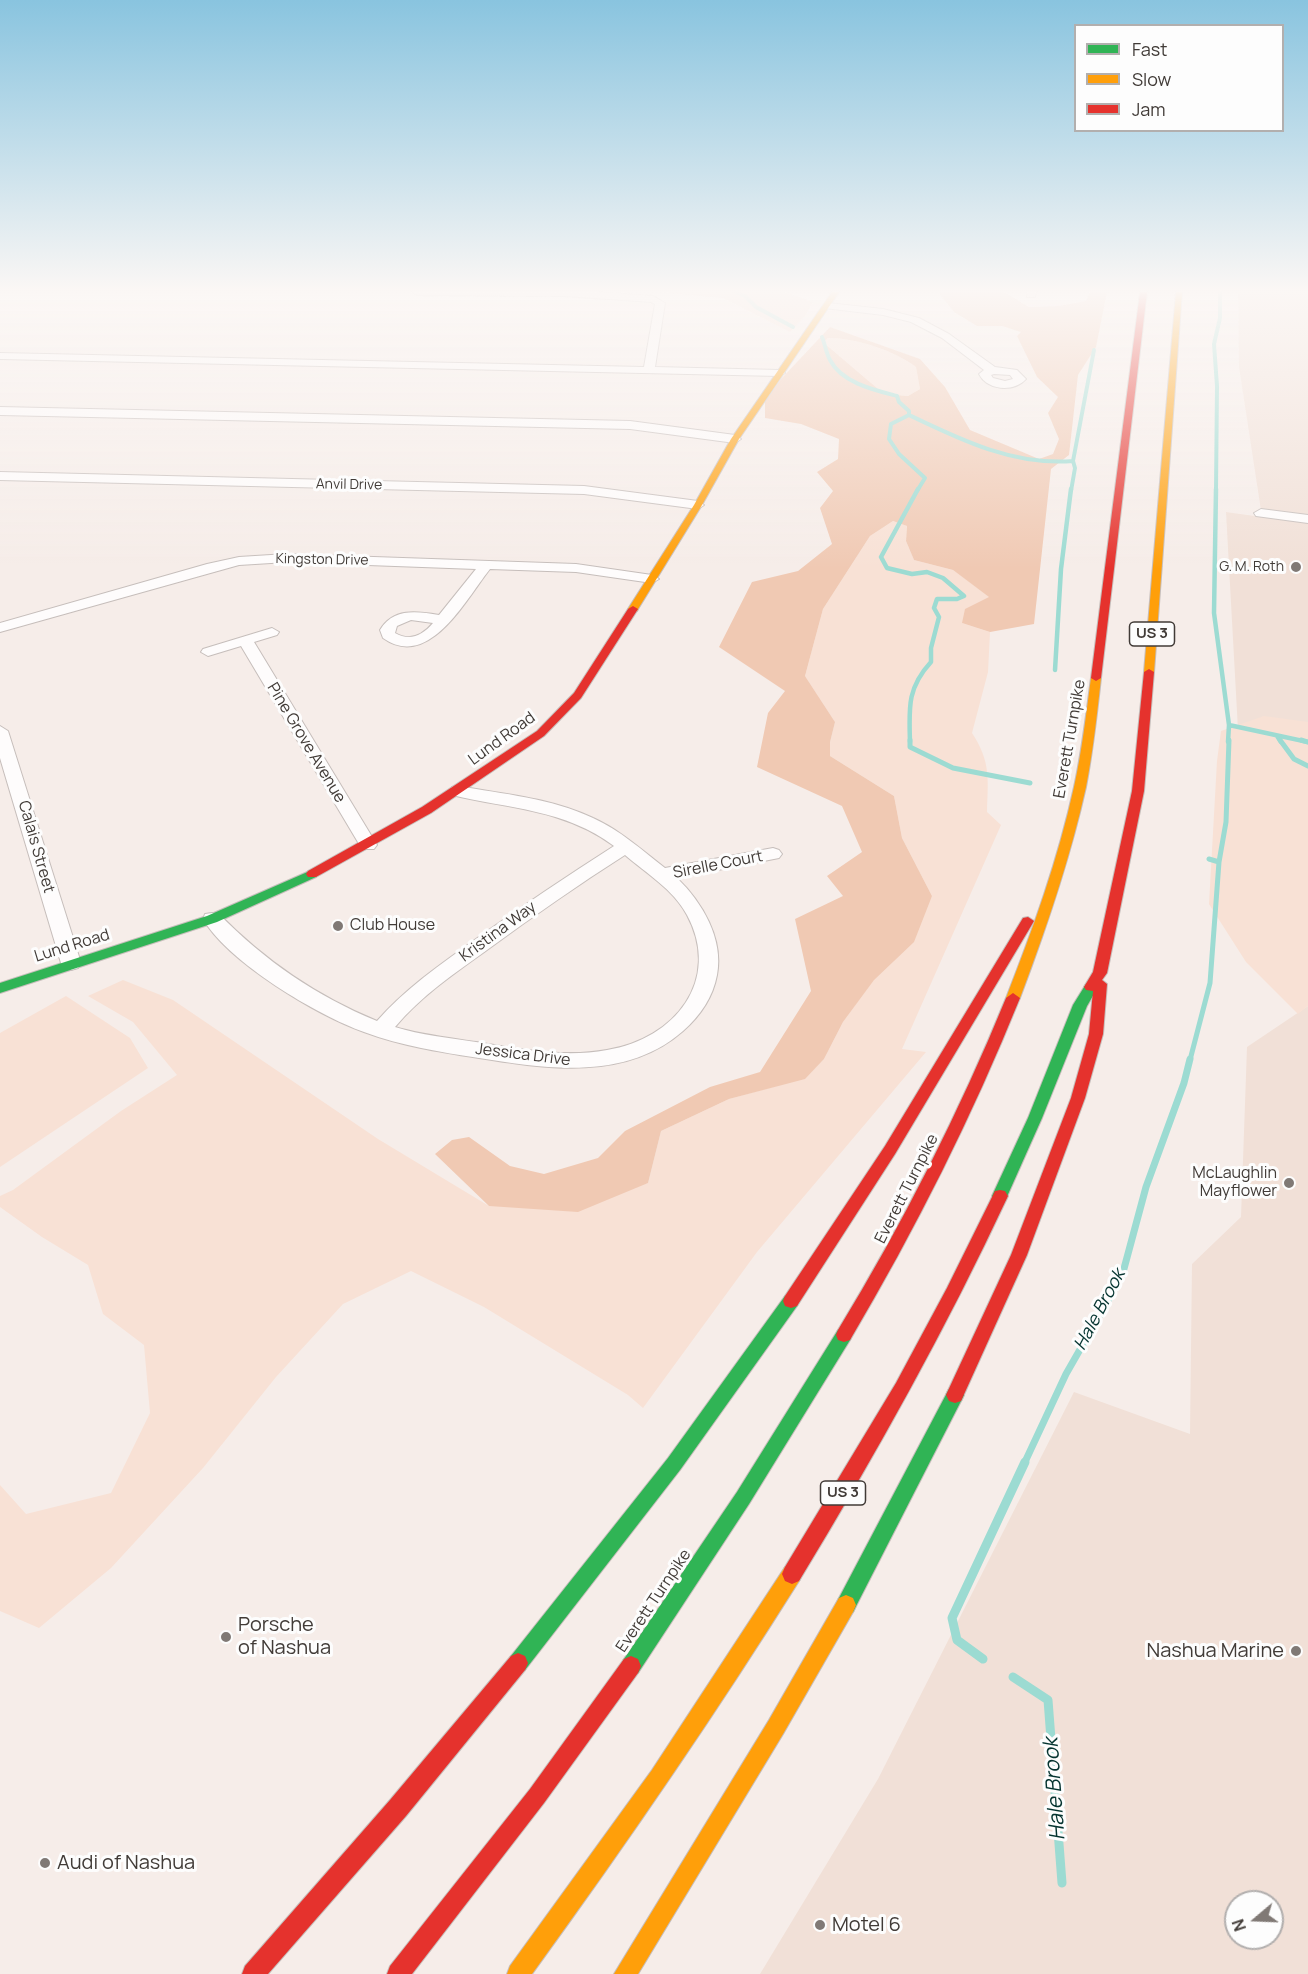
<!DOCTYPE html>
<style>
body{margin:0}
#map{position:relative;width:1308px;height:1974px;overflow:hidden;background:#f6ede9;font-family:Manrope,sans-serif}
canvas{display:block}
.legend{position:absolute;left:1074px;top:24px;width:210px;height:108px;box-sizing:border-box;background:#fdfdfd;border:2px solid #b2afae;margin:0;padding:8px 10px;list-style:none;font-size:18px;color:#413b37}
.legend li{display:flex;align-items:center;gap:12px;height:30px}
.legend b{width:30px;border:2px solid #b2afae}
.north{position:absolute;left:1224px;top:1890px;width:60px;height:60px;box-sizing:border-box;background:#fdfdfd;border:2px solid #b2afae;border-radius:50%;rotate:251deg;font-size:16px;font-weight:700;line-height:24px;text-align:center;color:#413b37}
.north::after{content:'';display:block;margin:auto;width:21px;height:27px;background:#807975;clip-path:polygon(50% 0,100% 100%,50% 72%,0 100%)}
</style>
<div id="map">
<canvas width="1308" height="1974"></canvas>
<ul class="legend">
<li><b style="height:8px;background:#30b455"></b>Fast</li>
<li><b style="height:8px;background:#ff9f0a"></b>Slow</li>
<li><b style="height:8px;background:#e5322d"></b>Jam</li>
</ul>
<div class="north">N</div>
</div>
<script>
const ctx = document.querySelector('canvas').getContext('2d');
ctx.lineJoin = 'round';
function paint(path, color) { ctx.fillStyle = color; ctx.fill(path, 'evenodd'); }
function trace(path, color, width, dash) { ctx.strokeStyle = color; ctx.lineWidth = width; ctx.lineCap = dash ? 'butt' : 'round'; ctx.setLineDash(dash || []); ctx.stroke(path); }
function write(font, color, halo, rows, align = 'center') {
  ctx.font = font + ' Manrope,sans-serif'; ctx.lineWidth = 6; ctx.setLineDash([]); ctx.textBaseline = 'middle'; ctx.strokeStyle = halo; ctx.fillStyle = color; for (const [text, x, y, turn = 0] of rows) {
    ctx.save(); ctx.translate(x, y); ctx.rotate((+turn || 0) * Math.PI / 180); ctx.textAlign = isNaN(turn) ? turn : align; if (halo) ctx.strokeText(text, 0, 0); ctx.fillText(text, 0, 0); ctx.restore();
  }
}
const built = new Path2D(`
 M1238 292H1308V741L1238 730 1226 512 1262 517 1239 367Z
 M1308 1006V1974H760L878 1779 1074 1392 1190 1434 1192 1264 1241 1217 1247 1047ZM1236 1902H1272V1938H1236Z`);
const green = new Path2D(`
 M661 292H783L813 302 805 316 790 332 723 298Z
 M828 338C856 338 893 350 916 367L920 389 908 396 884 394 822 341Z
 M893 521 907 526 906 541 914 560 953 570 990 597 962 623 990 632 988 672 972 733C991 762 988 779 987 812L1001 825 902 1049 926 1052 757 1252 643 1408 628 1395 484 1307 411 1271 343 1304 276 1377 203 1468 111 1568 39 1628 0 1611V1485L26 1514 111 1493 150 1413 144 1345 103 1314 88 1265 42 1237 0 1207V1196L13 1190 121 1111 177 1075 133 1022 88 996 123 980 173 1000 378 1139 489 1206 648 1183 661 1131 729 1099 805 1078 824 1059 843 1022 932 896 902 838 894 796 830 756V742L835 722 805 676 823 609 870 536Z
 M1264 716 1308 722V1006L1298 1014 1246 962 1209 904 1217 761 1221 731Z
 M66 996 130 1038 148 1068 0 1167V1033Z`);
const forest = new Path2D(`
 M938 292H1004L1029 307 1058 306 1086 301 1090 292H1107L1096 347 1078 375 1069 455 1051 469 1034 624 990 632 962 623 965 609 989 597 953 570 914 560 906 541 907 526 893 521 870 536 823 609 805 676 835 722 830 742V756L894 796 902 838 932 896 914 942 874 980 843 1022 824 1059 805 1079 729 1099 661 1131 648 1183 578 1212 489 1206 435 1154 452 1140 469 1137 510 1166 544 1174 598 1158 625 1131 710 1087 760 1072 811 991 795 919 843 896 827 876 862 852 842 806 757 767 768 713 785 691 719 647 752 582 798 571 832 544 820 508 833 491 817 472 838 459 839 439 801 424 765 418V402L781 379 830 327 920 359 945 387 970 430 1039 459 1053 454 1059 439 1048 413 1058 397 1037 377 1017 336 1021 332 1002 326H977L954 312ZM828 338C856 338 893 350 916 367L920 389 908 396 884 394 823 342Z`);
const streamFar4 = new Path2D(`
 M736 292 745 296 756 307 793 327
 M822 337C825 344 826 353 830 360 842 383 874 390 897 396L899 402 909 411V415L891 424 889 439 899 454 925 478 917 491
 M909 415C961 440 1014 466 1073 461L1094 350
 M1071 491 1075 468 1073 461
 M1216 491 1217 386 1214 344 1220 318V292`);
const streamFar3 = new Path2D(`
 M1216 489 1214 613 1229 725
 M1055 670 1061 569 1071 489
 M1277 736 1281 742
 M910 742C909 708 907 688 931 662V648L939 617 934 608 937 599H957L964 596 943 578 927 572 912 574 887 568 881 557 918 489
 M1228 742 1229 725 1308 742`);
const streamFar2 = new Path2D(`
 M910 740V747L953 768 1030 783
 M1280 740 1294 759 1308 766
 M1301 740 1308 742
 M1209 859 1219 862
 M1190 1060 1210 983 1219 862 1226 822 1229 740`);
const streamFar1 = new Path2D(`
 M1024 1464 1066 1374 1122 1276 1146 1187 1184 1083 1190 1059`);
const stream = new Path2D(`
 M983 1659 957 1640 952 1618 1025 1462
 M1013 1677 1048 1700 1062 1883`);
const street = new Path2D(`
 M412 292H597L653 296 665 303 655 367 779 370 785 373 779 376 0 359V353L644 367 655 304 651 302 565 296 417 295Z
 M1027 292H1037L1035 297H1027Z
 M828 303 883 309 919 318 949 334 995 367 1017 370 1026 379C1013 393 987 390 979 374L984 370 942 338 911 322 883 315 824 308 823 306ZM994 374 1010 375 1013 379 1005 381 993 378 991 375Z
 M0 407 630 421 735 435 741 439 735 443 630 429 0 415Z
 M0 472 584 486 698 501 704 505 698 509 584 494 0 480Z
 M1261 509 1308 515V523L1256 516 1254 513Z
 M287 554 576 564 652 575 659 579 652 583 576 572 490 569C466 599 429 671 383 638L380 630C393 608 416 611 439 615L476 569 287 562 239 565 0 632V623L207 564 239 557ZM411 620 433 623C423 635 410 642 395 633L397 626Z
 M272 628 279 632 277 635 254 642 377 845 374 849H362L241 646 208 656 201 652 203 649Z
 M0 726 8 731 81 963 78 968 71 970 64 968 61 963 0 758Z
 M458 786C503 794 551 798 593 818 620 830 643 851 665 868L773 848 779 850 782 854 779 858 677 878C702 902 724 939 717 975 713 997 700 1016 683 1031 626 1081 548 1069 479 1058 440 1052 402 1046 364 1032 317 1015 229 963 203 919L205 914 212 913 219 914C265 961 316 996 377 1021 406 988 441 964 476 939 521 907 567 876 614 846 565 809 509 809 452 795L450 791 452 787ZM625 855C647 874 673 889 687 915 722 980 675 1039 607 1050 564 1058 519 1049 476 1042 449 1038 421 1035 395 1027 421 996 455 973 487 950 532 917 578 885 625 855Z`);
const fast = new Path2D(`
 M312 870 316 871 318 874 316 877 217 922 0 993V983L207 916Z
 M1091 982 1098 987 1087 1006 1042 1118 1005 1201 1000 1202 995 1201 992 1196 1028 1118 1073 1005 1086 984Z
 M791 1294 797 1296 799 1301 797 1306 680 1470 525 1670 518 1673 511 1670 508 1663 511 1656 668 1458 785 1296Z
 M844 1328 850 1330 852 1335 850 1340 749 1504 638 1673 631 1676 624 1673 621 1666 624 1659 737 1492 838 1330Z
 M955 1387 961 1389 964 1395 961 1401 853 1612 846 1615 839 1612 836 1605 839 1598 949 1389Z`);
const slow = new Path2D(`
 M832 292H839L739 439 702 505 638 609 637 611H629L628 609 694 505 731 439Z
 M1176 292H1182L1154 672 1149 675 1144 672Z
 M1096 675 1101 678C1097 715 1093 751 1086 787 1070 859 1046 929 1020 998L1013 1003 1006 998C1033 929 1058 860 1074 787 1082 751 1086 715 1091 678Z
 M792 1564 799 1567 802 1574 799 1581C715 1715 625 1846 532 1974H507L510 1966 652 1770 785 1567Z
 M846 1595 853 1598 856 1605 853 1612 783 1734 638 1974H614L769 1720 839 1598Z`);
const jam = new Path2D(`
 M1140 292H1147L1101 678 1096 681 1091 678Z
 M633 606 638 609 581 698 544 736 431 813 316 877H308L306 874 308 871 422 807 537 731 574 693 628 609Z
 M1149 669 1154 672 1144 791 1107 973 1102 980 1107 984 1103 1034 1085 1098 1027 1255 961 1401 955 1403 949 1401 946 1395 1011 1255 1071 1098 1089 1034 1093 991 1086 990 1084 987 1093 972 1132 791 1144 672Z
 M1028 917 1034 921 895 1154 797 1306 791 1308 785 1306 783 1301 785 1296 885 1146 1023 918Z
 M1013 993 1020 998C972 1117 915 1230 850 1340L844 1342 838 1340 836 1335 838 1330C903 1223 959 1113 1006 998Z
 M1000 1190 1005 1191 1008 1196C946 1329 875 1456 799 1581L792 1584 785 1581 782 1574 785 1567 896 1383 947 1288 995 1191Z
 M518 1653 525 1656 528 1663 525 1670 406 1816 268 1974H242L245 1966 390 1800 511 1656Z
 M631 1656 638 1659 641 1666 638 1673 544 1803 412 1974H387L390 1966 530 1789 624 1659Z`);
const markers = [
 [1296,567,6,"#807975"],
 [338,926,6,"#807975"],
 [1289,1183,6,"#807975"],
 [226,1637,6,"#807975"],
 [1296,1651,6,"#807975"],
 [45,1863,6,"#807975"],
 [820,1925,6,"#807975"]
];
const farStreetnames = [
 ["Anvil Drive",349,485,1],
 ["Kingston Drive",322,560,1]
];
const farPoinames = [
 ["G. M. Roth",1284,567]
];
const shields = [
 [1152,634,45],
 [843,1493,45]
];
const shieldNames = [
 ["US 3",1152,634],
 ["US 3",843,1493]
];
const streetNames = [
 ["Lund Road",502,739,-36],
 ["Everett Turnpike",1070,739,-80],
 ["Pine Grove Avenue",306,743,59],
 ["Calais Street",36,847,74],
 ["Sirelle Court",718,865,-11],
 ["Kristina Way",498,932,-36],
 ["Lund Road",72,946,-17],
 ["Jessica Drive",523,1055,7],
 ["Everett Turnpike",907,1189,-63],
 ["Everett Turnpike",654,1601,-56]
];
const poiNames = [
 ["Club House",350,926],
 ["McLaughlin",1277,1174,"right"],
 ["Mayflower",1277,1192,"right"]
];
const waterNames = [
 ["Hale Brook",1100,1310,-62]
];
const nearPoinames = [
 ["Porsche",238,1625],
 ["of Nashua",238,1648],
 ["Nashua Marine",1284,1651,"right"],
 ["Audi of Nashua",57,1863],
 ["Motel 6",832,1925]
];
const nearWaternames = [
 ["Hale Brook",1055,1789,-94]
];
paint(built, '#f1e0d7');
paint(green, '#f8e1d5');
paint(forest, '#f0c9b3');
trace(streamFar4, '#9cdbd2', 4);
trace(streamFar3, '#9cdbd2', 4.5);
trace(streamFar2, '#9cdbd2', 5);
trace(streamFar1, '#9cdbd2', 7);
trace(stream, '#9cdbd2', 9);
trace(street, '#c6bebb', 2);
trace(fast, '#c6bebb', 2);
trace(slow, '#c6bebb', 2);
trace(jam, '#c6bebb', 2);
paint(street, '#fefcfc');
paint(fast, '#30b455');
paint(slow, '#ff9f0a');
paint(jam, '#e5322d');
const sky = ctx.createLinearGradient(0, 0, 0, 569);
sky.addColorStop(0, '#89c4df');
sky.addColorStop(0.51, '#fbf7f5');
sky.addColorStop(1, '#fbf7f500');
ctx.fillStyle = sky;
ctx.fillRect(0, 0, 1308, 569);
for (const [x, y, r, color] of markers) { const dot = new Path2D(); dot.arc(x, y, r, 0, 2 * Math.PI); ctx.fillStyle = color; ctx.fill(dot); trace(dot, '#fdfdfd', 2); }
write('14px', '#413b37', '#fdfdfd', farStreetnames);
write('14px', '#413b37', '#fdfdfd', farPoinames, 'right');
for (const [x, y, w] of shields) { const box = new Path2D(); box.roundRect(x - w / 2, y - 12, w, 24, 4.5); ctx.fillStyle = '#fdfdfd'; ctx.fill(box); trace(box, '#413b37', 1.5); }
write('bold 15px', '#413b37', null, shieldNames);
write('16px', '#413b37', '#fdfdfd', streetNames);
write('16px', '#413b37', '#fdfdfd', poiNames, 'left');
write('italic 18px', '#053430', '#fdfdfd', waterNames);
write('20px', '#413b37', '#fdfdfd', nearPoinames, 'left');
write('italic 21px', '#053430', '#fdfdfd', nearWaternames);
</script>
